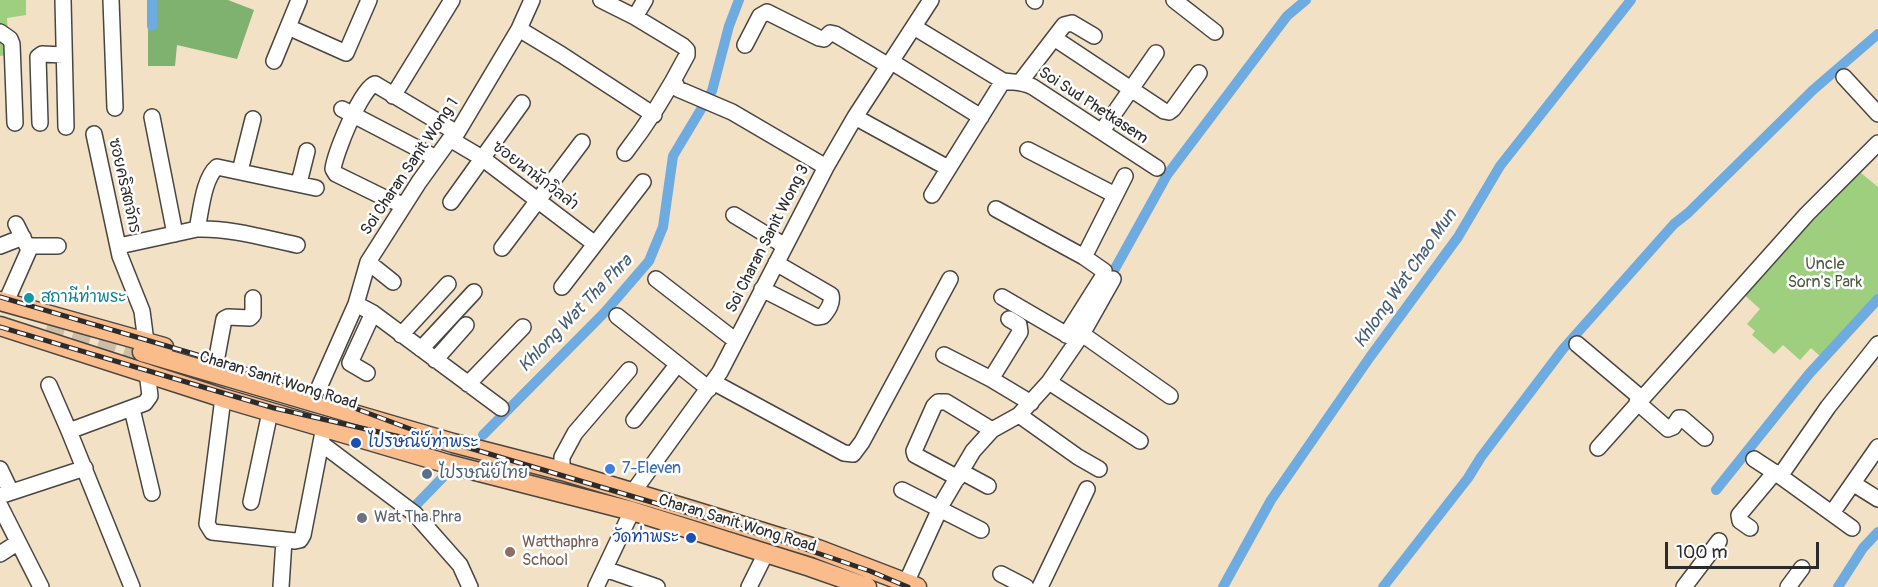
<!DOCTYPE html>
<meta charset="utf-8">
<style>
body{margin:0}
#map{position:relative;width:1878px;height:587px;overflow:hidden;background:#f3e1c5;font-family:Pangolin,sans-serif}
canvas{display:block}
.scale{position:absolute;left:1665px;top:542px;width:154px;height:27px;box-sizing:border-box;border:3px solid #2b2b2b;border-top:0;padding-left:8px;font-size:18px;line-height:21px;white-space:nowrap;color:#2b2b2b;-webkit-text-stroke:4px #fff;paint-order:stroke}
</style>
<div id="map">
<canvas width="1878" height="587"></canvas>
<div class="scale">100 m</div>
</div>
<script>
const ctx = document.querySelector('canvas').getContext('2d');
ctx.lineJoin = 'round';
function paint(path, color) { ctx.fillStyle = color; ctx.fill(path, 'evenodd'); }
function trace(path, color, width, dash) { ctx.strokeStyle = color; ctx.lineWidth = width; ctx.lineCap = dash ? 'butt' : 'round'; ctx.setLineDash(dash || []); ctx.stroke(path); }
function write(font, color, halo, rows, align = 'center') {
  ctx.font = font + ' Pangolin,"Playpen Sans Thai",sans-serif'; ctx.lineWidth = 5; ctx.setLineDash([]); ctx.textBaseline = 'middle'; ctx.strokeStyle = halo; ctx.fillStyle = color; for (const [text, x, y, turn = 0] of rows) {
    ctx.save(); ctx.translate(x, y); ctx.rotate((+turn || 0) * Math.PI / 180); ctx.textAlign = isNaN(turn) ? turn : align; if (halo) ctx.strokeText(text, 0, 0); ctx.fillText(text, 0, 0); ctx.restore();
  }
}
const green = new Path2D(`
 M0 0H26V15L7 18 9 55 0 56Z
 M1855 168 1878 187V295L1821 357 1811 348 1800 360 1783 345 1774 354 1752 335 1755 331 1747 324 1760 309 1740 291Z`);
const forest = new Path2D(`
 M148 0H228L254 10 237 59 177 45 175 66H148Z`);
const canal = new Path2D(`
 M152 0V26
 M1107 283 1167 175 1287 16 1306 0
 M483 435 605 312 649 261 663 227 673 156 712 91 729 26 739 0
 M1716 490 1809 374 1878 299
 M416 505 446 474
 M1223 587 1271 500 1370 357 1458 237 1500 166 1631 0
 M1383 587 1468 478 1481 457 1563 349 1674 224 1688 213 1813 90 1878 34
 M1838 587 1863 548 1878 532`);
const majorTunnel = new Path2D(`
 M48 323 142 352`);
const minor = new Path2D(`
 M63 0 66 127
 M111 0 115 108
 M601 0 635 17 683 46 687 50V55C669 90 649 122 625 153
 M1034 0 1035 1
 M1174 0 1215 32
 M635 17 645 0
 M288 27 346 53 369 0
 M914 27 1003 81C1016 83 1021 81 1033 87L1157 168
 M519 29 562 55 654 115
 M0 32 10 39 12 44 15 123
 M1054 38 1164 111 1169 112 1173 109 1199 73
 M745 45 760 16 767 12 819 38 824 39 830 33 835 34 889 66
 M274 61 299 0
 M892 62 981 117
 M1844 77 1878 114
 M674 81 678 89 732 112 826 167
 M1021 81 1064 25 1072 23 1094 36
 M393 96 452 0
 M342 109 436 158
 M152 117 175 234
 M855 117 948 168
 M40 123 38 57 42 54 64 55
 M1102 131 1156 53
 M94 134 120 256 142 311 146 342
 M450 139 482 158 595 244
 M1028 150 1115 195
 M240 171 253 119
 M299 183 307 151
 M932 195 1003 81
 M451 202 522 103
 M404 205 385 198 336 174 333 169C335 154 361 88 375 84L457 133
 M996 209 1084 257 1104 271 1102 278 1066 335
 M734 215 785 246
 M197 229C201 212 203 179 217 167L316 188
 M0 246 23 237
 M28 246H58
 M119 246 197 229C231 228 264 238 297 245
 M502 248 582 142
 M1084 257 1125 176
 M368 262 393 282
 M656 279 736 341
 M562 287 643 182
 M762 289 817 317 823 316C828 310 833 303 831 295L776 263
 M1002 297 1074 339
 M6 302 29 250 16 224
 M356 304 373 313 501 408
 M617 316 709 389
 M1082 334 1170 396
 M401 335 448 284
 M1577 344 1641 398
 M421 349 474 292
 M944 355 991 379 1031 403
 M435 360 466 325
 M216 362 224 319 228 317 250 318 253 315V298
 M367 373 350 363 373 313
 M991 379 1020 332 1019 325 1009 319
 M713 382 844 453 853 454 862 442 950 279
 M1049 382 1140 441
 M468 384 523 327
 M49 385 69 431
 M317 392 356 304 368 262 419 182 450 139 457 133 519 29 532 0
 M223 398 207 524 212 532 295 541 300 540 303 535 324 427
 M1637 402 1668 429 1673 427 1679 418H1682L1705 438
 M132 409 152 493
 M1019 415 1078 457 1099 469
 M634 420 677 365
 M322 444 415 514 460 565 470 587
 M1598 448 1807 214 1878 143
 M1754 459 1780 476 1852 528
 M0 469 11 492
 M562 471V457L575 433 629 370
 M962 472 988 486
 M1780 476 1828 407 1878 344
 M958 478 915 455 914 451 934 406 938 402H946L992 430
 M1854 484 1878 499
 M902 490 981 530
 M633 492 720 372 826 167 855 117 931 0
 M0 496 85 468
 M251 502 270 412
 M0 506 41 587
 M1832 513 1878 447
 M1750 528 1740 521 1739 515 1775 472
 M0 554 17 543
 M605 569 657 587
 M1001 574 1026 587
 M906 583 943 502 973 451 992 430 1019 415 1049 382 1082 334 1113 279
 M132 587 69 431 145 403 150 396 147 372
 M281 587 284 540
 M596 587 632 511
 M749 587 766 553
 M1040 587 1087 489
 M1684 587 1719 541
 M1788 587 1802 568`);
const major = new Path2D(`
 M0 301 164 347
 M0 326 223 398 448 464 632 511 810 567 867 587
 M142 352 453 443 562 471 692 510 818 549 917 587`);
const rail = new Path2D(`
 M0 297 269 376 429 436 776 539 870 571 908 587
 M0 327 274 408 405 438 432 446`);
const markers = [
 [29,298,6,"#0f9aa8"],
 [356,443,6,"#1a4fb4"],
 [610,469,6,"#3f7fe0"],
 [427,474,6,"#5c6f8a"],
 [362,518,6,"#6b7280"],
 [691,538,6,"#1a4fb4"],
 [510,552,6,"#8d6e63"]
];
const streetNames = [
 ["Soi Sud Phetkasem",1093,106,33],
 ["Soi Charan Sanit Wong 1",410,167,-56],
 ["ซอยนานักวิลล่า",535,176,37],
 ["ซอยคริสตจักร",124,186,77],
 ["Soi Charan Sanit Wong 3",768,239,-63],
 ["Charan Sanit Wong Road",278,381,17],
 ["Charan Sanit Wong Road",737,524,17]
];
const parkNames = [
 ["Uncle",1825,265],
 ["Sorn's Park",1825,283]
];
const cultureNames = [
 ["สถานีท่าพระ",41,298]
];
const transitNames = [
 ["ไปรษณีย์ท่าพระ",368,443],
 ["วัดท่าพระ",679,538,"right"]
];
const shopNames = [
 ["7-Eleven",622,469]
];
const serviceNames = [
 ["ไปรษณีย์ไทย",439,474]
];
const worshipNames = [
 ["Wat Tha Phra",374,518]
];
const educationNames = [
 ["Watthaphra",522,543],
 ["School",522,561]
];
const waterNames = [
 ["Khlong Wat Chao Mun",1406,279,-55],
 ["Khlong Wat Tha Phra",576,314,-46]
];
paint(green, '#9dcf7f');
paint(forest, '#7eb26e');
trace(canal, '#6eabe0', 10);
trace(majorTunnel, '#cbbda6', 18, [18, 9]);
trace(minor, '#494642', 18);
trace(major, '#494642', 21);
trace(minor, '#fff', 15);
trace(major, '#f9bc8a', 18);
trace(rail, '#2b2b2b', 5);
trace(rail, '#fff', 3, [9]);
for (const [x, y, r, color] of markers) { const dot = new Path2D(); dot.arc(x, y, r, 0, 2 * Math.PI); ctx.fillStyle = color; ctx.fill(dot); trace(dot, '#fff', 2); }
write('16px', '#2b2b2b', '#fff', streetNames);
write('16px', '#4d5c44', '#fff', parkNames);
write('16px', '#0d838f', '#fff', cultureNames, 'left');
write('16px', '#164399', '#fff', transitNames, 'left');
write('16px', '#366cbe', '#fff', shopNames, 'left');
write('16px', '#4e5e75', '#fff', serviceNames, 'left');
write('16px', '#5b616d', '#fff', worshipNames, 'left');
write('16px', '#785e54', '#fff', educationNames, 'left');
write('italic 18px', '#465e73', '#fff', waterNames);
</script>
